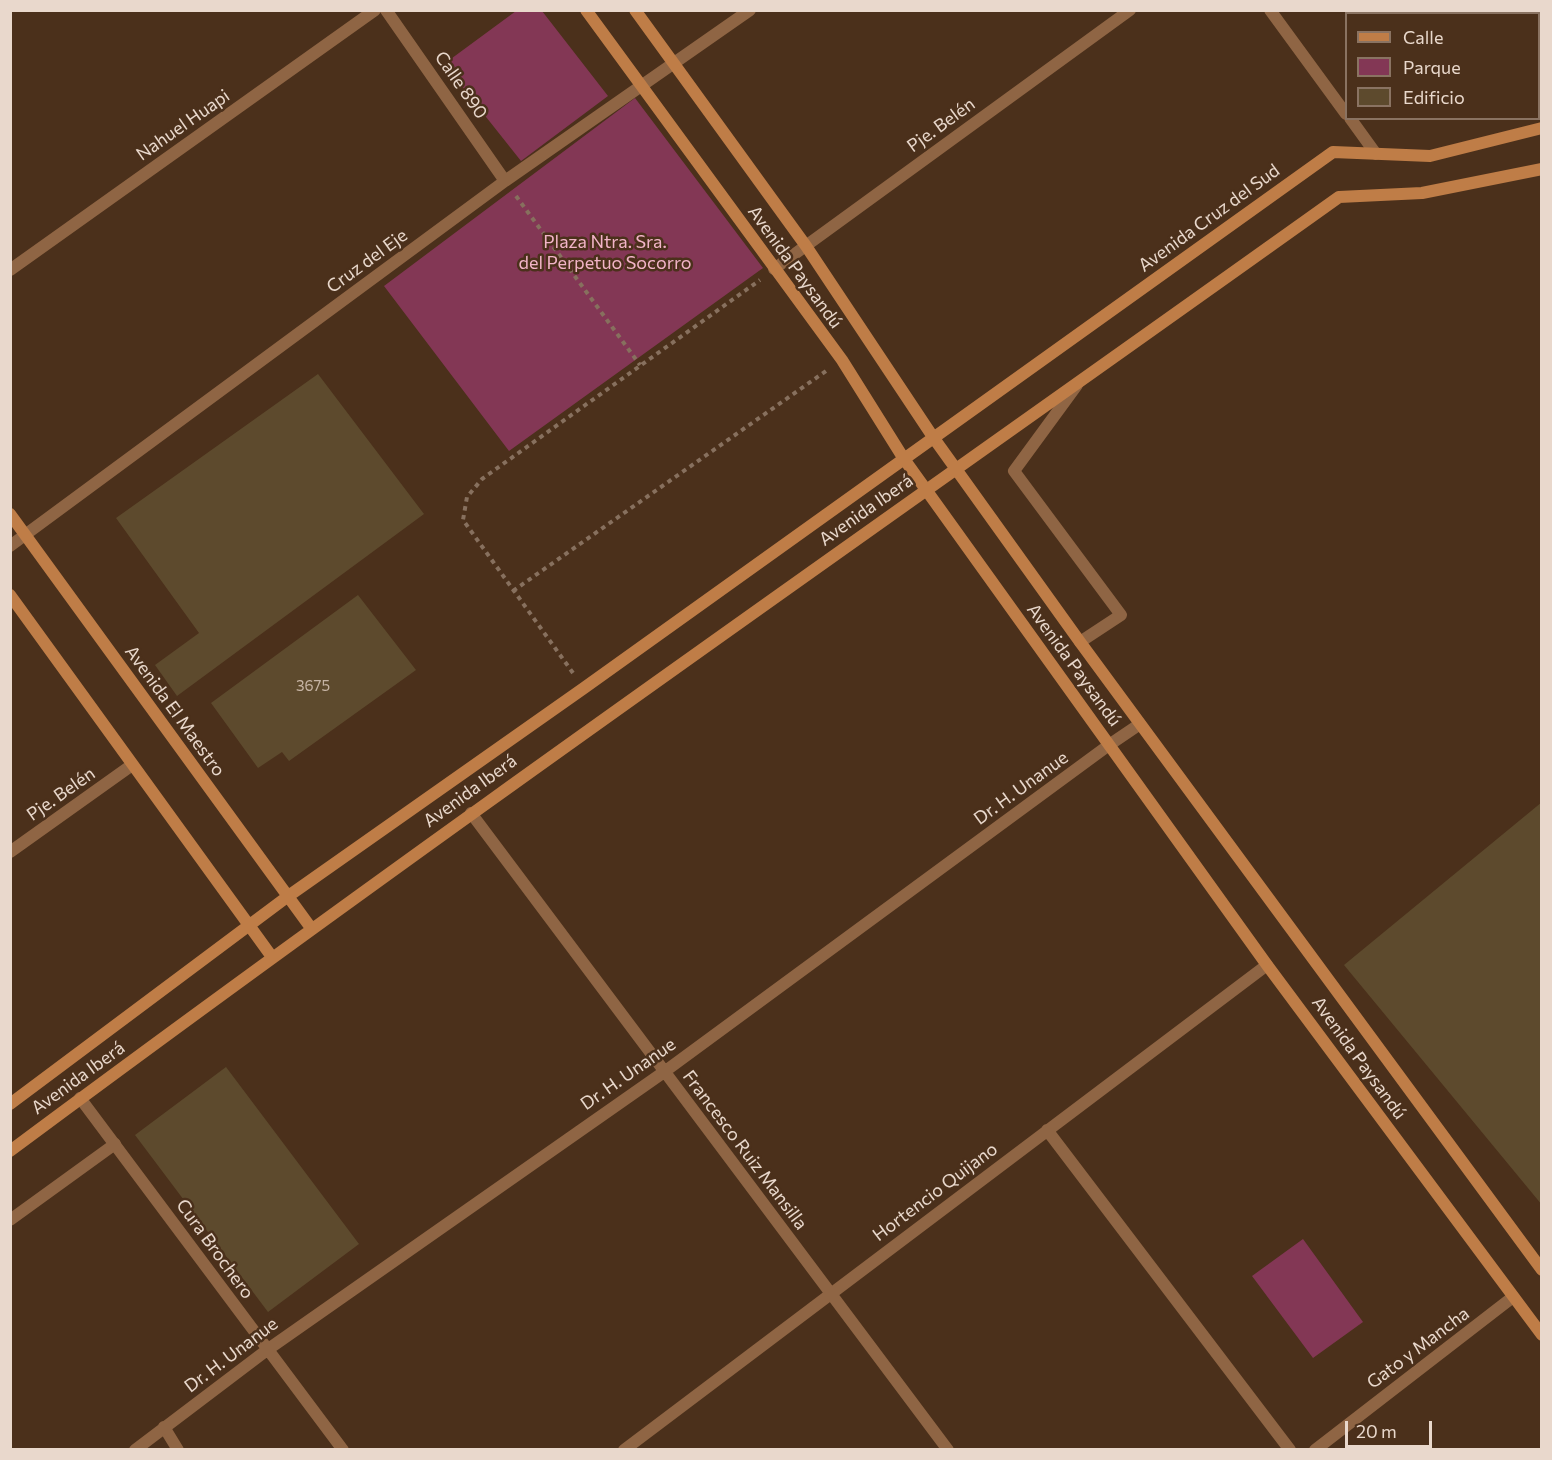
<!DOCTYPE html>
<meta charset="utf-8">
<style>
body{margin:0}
#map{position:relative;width:1552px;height:1460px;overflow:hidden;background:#4b301b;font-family:Commissioner,sans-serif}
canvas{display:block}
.frame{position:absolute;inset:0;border:12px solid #e9d8cc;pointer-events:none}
.legend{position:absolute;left:1345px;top:12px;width:195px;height:108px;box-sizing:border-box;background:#4b301b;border:2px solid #8a7362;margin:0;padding:8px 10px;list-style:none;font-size:18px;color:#e9d8cc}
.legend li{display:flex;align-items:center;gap:12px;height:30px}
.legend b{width:30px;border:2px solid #8a7362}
.scale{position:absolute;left:1345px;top:1421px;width:87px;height:27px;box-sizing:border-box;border:3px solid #e9d8cc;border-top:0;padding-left:8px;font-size:18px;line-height:21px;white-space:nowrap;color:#e9d8cc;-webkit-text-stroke:4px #4b301b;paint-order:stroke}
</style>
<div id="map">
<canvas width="1552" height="1460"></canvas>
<div class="frame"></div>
<ul class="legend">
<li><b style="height:8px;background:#bf7d47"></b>Calle</li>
<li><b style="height:16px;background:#833755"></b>Parque</li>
<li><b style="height:16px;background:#5d4a2d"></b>Edificio</li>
</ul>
<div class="scale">20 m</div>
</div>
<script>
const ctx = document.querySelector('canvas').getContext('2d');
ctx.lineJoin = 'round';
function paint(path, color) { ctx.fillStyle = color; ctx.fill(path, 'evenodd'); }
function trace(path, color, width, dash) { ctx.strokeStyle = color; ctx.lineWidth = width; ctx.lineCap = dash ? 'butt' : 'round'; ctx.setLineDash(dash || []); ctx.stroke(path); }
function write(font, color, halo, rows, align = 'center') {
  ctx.font = font + ' Commissioner,sans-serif'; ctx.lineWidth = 5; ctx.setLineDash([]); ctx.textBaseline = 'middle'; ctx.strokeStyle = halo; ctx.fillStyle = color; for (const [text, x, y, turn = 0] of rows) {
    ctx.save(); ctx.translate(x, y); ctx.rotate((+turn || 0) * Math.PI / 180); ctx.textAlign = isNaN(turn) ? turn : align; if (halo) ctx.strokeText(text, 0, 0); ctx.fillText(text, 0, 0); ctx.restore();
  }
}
const green = new Path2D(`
 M516 11H542L608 96 521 161 444 64Z
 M635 98 763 268 509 451 384 286Z
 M1303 1239 1363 1322 1313 1358 1252 1276Z`);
const building = new Path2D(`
 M318 374 424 514 177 696 155 665 199 633 116 518Z
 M358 595 416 670 289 761 282 752 258 768 211 703Z
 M1542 802V1205L1344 965Z
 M226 1067 359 1244 268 1312 135 1135Z`);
const path = new Path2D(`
 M516 196 640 365
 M513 591 826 371
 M573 673 463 520 467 497 482 479 760 280`);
const lane = new Path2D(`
 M1077 385 1014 471 1121 615 1080 642
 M10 1220 115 1144
 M164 1427 178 1450`);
const street = new Path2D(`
 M386 10 505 181
 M1270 10 1346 114
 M1481 10 1483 14
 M1538 98 1542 103
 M1350 118 1376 154
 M774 269 1130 10
 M10 270 375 10
 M10 546 505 181 750 10
 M471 813 948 1450
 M10 852 132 765
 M80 1098 343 1450
 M1047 1130 1290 1450
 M135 1450 267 1350 664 1072 1109 745 1140 724
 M624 1450 1267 965
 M1315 1450 1513 1297`);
const secondary = new Path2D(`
 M586 10 842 360 904 459 1267 965 1542 1335
 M635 10 806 246 933 437 1080 642 1542 1270
 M10 514 311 928
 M10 595 272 957
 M10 1104 287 897 584 688 1333 152 1430 156 1542 128
 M10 1151C448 825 895 514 1339 197L1422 193 1542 169`);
const numberNames = [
 ["3675",313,686]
];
const streetNames = [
 ["Calle 890",461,85,55],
 ["Nahuel Huapi",183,125,-35],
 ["Pje. Belén",941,125,-36],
 ["Avenida Cruz del Sud",1209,218,-36],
 ["Cruz del Eje",367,261,-36],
 ["Avenida Paysandú",795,267,54],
 ["Avenida Iberá",866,510,-35],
 ["Avenida Paysandú",1074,665,54],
 ["Avenida El Maestro",175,711,54],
 ["Dr. H. Unanue",1021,788,-36],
 ["Avenida Iberá",470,791,-36],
 ["Pje. Belén",61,794,-35],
 ["Avenida Paysandú",1359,1058,54],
 ["Dr. H. Unanue",628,1074,-35],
 ["Avenida Iberá",78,1078,-36],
 ["Francesco Ruiz Mansilla",745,1150,53],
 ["Hortencio Quijano",935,1192,-37],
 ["Cura Brochero",215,1249,54],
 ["Gato y Mancha",1418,1348,-37],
 ["Dr. H. Unanue",231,1355,-37]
];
const parkNames = [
 ["Plaza Ntra. Sra.",605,242],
 ["del Perpetuo Socorro",605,263]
];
paint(green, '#833755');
paint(building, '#5d4a2d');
trace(path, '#87705e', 4, [4.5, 4.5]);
trace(lane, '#8f6544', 12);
trace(street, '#8f6544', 12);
trace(secondary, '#bf7d47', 12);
write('15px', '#c6b4a4', null, numberNames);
write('18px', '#e9d8cc', '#4b301b', streetNames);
write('18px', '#f2b4c8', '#4b301b', parkNames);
</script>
